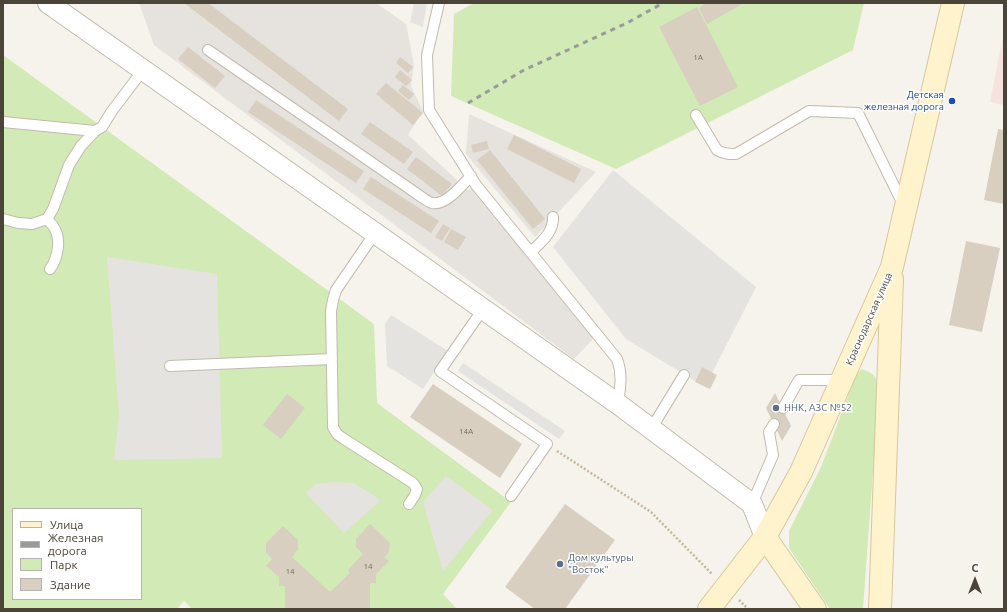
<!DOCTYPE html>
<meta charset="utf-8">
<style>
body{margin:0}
#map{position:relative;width:1007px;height:612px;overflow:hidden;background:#f6f3ec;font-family:Ubuntu,sans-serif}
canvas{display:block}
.frame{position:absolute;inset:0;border:4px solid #4b4439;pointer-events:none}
.legend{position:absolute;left:12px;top:508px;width:130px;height:92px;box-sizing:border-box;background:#fff;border:1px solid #b7b4b0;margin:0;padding:5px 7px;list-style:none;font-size:12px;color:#4b4439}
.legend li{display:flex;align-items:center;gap:8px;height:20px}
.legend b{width:20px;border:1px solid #b7b4b0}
.north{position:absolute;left:955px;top:560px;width:40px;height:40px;-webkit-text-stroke:3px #fff;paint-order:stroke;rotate:0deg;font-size:11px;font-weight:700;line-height:16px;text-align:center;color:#4b4439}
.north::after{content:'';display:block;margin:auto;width:14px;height:18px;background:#4b4439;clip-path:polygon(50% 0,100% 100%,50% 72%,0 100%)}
</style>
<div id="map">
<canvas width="1007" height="612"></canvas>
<div class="frame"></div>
<ul class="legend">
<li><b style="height:5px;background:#fff3cd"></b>Улица</li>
<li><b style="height:5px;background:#9a9a9a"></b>Железная дорога</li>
<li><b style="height:11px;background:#d2eab5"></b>Парк</li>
<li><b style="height:11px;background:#d8cfc1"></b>Здание</li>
</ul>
<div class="north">С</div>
</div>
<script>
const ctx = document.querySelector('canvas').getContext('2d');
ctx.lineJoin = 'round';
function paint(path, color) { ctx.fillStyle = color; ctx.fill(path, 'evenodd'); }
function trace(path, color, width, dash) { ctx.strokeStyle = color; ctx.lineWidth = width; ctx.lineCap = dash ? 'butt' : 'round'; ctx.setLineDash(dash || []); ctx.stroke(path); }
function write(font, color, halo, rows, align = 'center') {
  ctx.font = font + ' Ubuntu,sans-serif'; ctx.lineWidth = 3; ctx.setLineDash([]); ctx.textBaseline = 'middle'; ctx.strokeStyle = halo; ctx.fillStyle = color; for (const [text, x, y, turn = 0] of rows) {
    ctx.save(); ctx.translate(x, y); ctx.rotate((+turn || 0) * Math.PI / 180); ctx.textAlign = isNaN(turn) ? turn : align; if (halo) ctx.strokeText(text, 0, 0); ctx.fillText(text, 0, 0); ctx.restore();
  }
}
const industrial = new Path2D(`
 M139 3H376L406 24 414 65 411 86 423 111 408 135 468 190 473 187 596 336 574 359 154 45Z
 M469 114 596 172 535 237 466 154Z`);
const medical = new Path2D(`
 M1004 31V105L990 102Z`);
const green = new Path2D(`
 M474 3H864L853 50 616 169 451 96 454 14Z
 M3 55 374 324 377 403 511 502 443 594 457 609H192L184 601 177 609H3ZM13 509H141V599H13Z
 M862 369C876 375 875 375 879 388L863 609H830L789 548V531L821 467 857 373Z`);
const parking = new Path2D(`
 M414 3H427L423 27 410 22Z
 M613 170 756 287 705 387 626 339 553 247Z
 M107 257 217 274 222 458 114 460 119 415Z
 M391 315 448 351 423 389 387 366 385 324Z
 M463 363 565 431 559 439 458 371Z
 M446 476 493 510 443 571 423 502Z
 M333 482 354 483 381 500 344 533 306 493 315 484Z`);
const building = new Path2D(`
 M184 3H208L348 109 339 121Z
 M707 3H744L707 24 699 8Z
 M697 7 738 87 700 106 659 27Z
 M188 47 225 76 215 88 178 59Z
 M400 57 413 67 408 73 396 63Z
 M400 70 412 80 406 86 395 77Z
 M386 83 423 113 413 125 376 94Z
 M403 85 414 94 409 100 398 91Z
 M256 100 364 171 356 183 248 112Z
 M370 122 413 152 404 164 361 134Z
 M998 129 1004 130V204L984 200Z
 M514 135 581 169 574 183 507 149Z
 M487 141 489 149 473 153 471 145Z
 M490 150 545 219 533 229 477 160Z
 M416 157 452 184 442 196 407 169Z
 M371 177 439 221 431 233 363 189Z
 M443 224 450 228 442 241 435 237Z
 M451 229 466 237 458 250 444 242Z
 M966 241 1000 248 982 332 949 325Z
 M702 367 717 375 710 389 695 382Z
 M433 384 522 444 500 478 410 417Z
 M775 393 791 426 782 441 766 408Z
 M287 394 305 408 281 439 263 425Z
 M565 504 615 540 565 609H535L505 587Z
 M370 524 390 543 389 552 384 557 389 561 376 574V583H370V609H285V586H279V577L266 566 272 559 266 553V543L283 526 298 540V549L292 557 330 592 350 573 348 570 363 554 356 547V539Z`);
const path = new Path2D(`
 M557 451 651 512 712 574
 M739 600 748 609`);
const lane = new Path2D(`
 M439 3 427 55 429 110 476 185 617 359C623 375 620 388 618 404
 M208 50 413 191C419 195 426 201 432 203 446 206 462 185 471 176
 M696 115 717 150C724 154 729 154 736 154L809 111 858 113 904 206
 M3 122 95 131
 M3 219 18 223 32 224 47 219 53 209 69 165 81 146 95 131 102 127 112 111 143 70
 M47 219C49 222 52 224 53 226 62 238 58 258 50 269
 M375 233 336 290 333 300 331 311 333 427 337 434 344 439 413 483 417 489 415 495 409 504
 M531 252C541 242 554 232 553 217
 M483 309 440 371 547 444 511 496
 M170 366 332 359
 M783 408 799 380H841
 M651 429 684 375
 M752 504 773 455 769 432 774 424`);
const street = new Path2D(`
 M48 3 618 404 752 504 765 537`);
const secondary = new Path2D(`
 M765 537 815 609
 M709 609 765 537 801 472 892 267 953 3
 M880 609 892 279`);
const rail = new Path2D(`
 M468 103 524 70 627 23 663 3`);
const markers = [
 [952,101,4,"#1a4fb4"],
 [776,408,4,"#5c6f8a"],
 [560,564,4,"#5c6f8a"]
];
const numberNames = [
 ["1А",698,57],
 ["14А",466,431],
 ["14",368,566],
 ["14",290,571]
];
const transitNames = [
 ["Детская",944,95],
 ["железная дорога",944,107]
];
const streetNames = [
 ["Краснодарская улица",869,319,-66]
];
const serviceNames = [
 ["ННК, АЗС №52",784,408],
 ["Дом культуры",568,558],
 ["\"Восток\"",568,570]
];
paint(industrial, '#e6e2dd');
paint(medical, '#f6e3e0');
paint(green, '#d2eab5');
paint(parking, '#e5e3e0');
paint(building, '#d8cfc1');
trace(lane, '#c2bbae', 12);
trace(street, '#c2bbae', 22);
trace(secondary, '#d6c79b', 24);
trace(path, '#c4b79f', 2.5, [2, 2]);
trace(lane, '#fff', 10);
trace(street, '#fff', 20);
trace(secondary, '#fff3cd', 22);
trace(rail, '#9a9a9a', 3, [5, 5]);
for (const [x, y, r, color] of markers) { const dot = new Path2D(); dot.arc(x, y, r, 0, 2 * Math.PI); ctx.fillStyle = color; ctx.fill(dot); trace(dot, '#fff', 1.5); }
write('8px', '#6e675b', null, numberNames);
write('10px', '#164399', '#fff', transitNames, 'right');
write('10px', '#4b4439', '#fff', streetNames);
write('10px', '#4e5e75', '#fff', serviceNames, 'left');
</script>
